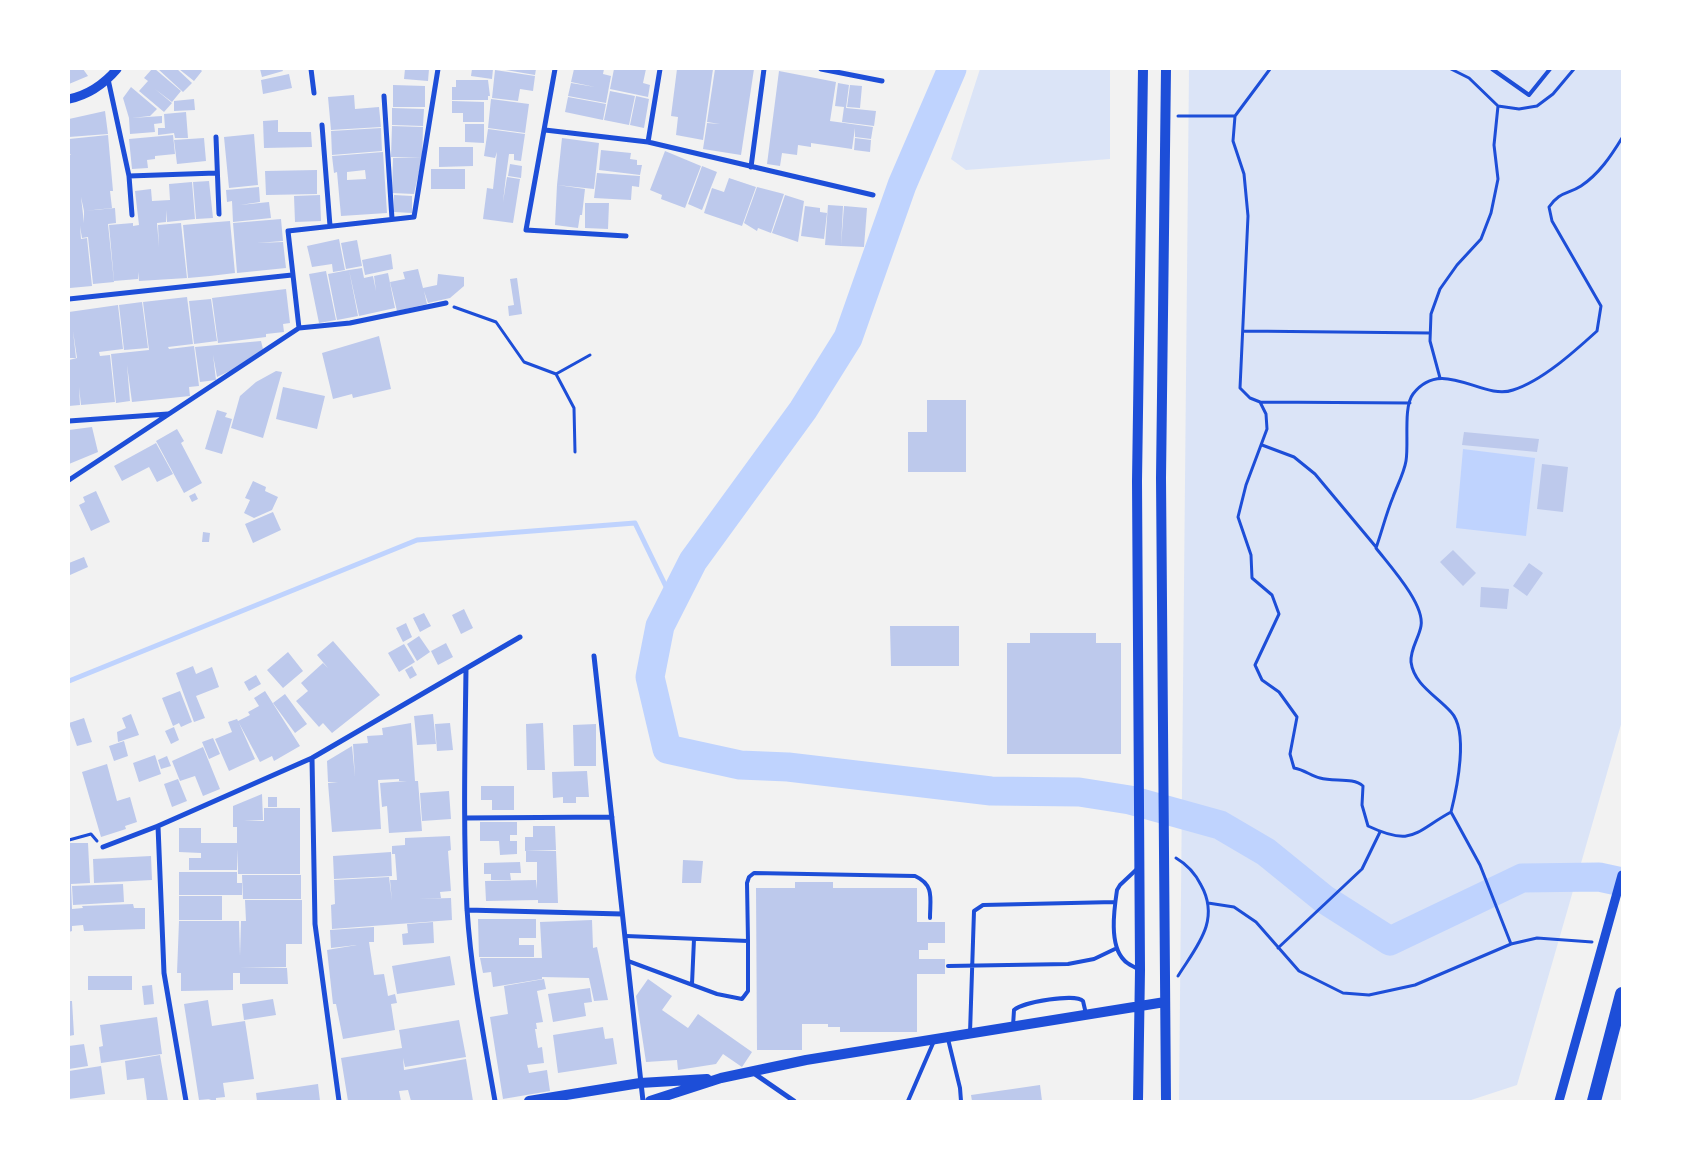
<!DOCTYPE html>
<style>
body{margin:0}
#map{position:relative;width:1691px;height:1170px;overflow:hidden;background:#f2f2f2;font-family:"Golos Text",sans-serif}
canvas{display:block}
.frame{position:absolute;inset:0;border:70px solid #fff;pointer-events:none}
</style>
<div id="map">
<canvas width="1691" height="1170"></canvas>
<div class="frame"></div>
</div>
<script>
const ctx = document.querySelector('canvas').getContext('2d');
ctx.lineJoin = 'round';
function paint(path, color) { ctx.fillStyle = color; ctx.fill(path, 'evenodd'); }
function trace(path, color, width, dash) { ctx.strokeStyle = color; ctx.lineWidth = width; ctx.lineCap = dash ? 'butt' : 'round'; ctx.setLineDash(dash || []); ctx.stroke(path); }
const green = new Path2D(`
 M980 69H1110V159L966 170 951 159Z
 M1189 69H1622V721L1517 1085 1468 1101H1179Z`);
const water = new Path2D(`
 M1463 449 1535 458 1526 536 1456 528Z`);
const stream = new Path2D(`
 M69 681 417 540 635 523 673 601`);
const river = new Path2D(`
 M952 69 902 185 848 338 803 410 693 561 660 626 650 677 667 749 740 765 788 767 991 791 1079 792 1130 800 1220 825 1266 852 1324 899 1390 941 1522 878 1599 877 1622 882`);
const building = new Path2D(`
 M69 69H83L88 76 69 84Z
 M152 69H155L181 91 172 102 155 89 172 103 164 112 139 91 148 81 144 78Z
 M158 69H177L192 83 183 92Z
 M179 69H200L202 71 194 81Z
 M260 69H282L283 71 262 77Z
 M405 69H429L428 81 404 79Z
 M472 69H493L492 79 471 76Z
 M500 69H536L535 75Z
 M574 69H604L603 74 611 76 606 103 568 96 571 83 595 87 571 82Z
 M614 69H646L643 83 650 85 648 97 610 89Z
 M677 69H713L703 140 676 135 678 117 671 116Z
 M715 69H754L741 155 703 149 707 123 720 124 707 122Z
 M495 70 535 76 533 91 520 89 518 101 492 98Z
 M779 71 836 82 830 121 873 127 871 139 855 137V128L852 149 811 143V147L798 145 797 155 782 153 780 166 767 164Z
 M289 74 292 88 263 94 261 80Z
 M456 80H488L490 96H488V100H452V87H456Z
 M838 83 849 85 846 108 876 111 874 126 842 122 844 107 835 106Z
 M393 85 425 86V107H393Z
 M850 85 862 86 860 108 847 107Z
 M131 87 157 109 150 116 132 118 162 116V123L154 124 155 132 130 134 129 118 123 98Z
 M610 91 635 96 629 125 604 120Z
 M354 95 355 109 379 107 381 127 331 130 328 97Z
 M636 96 649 99 644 128 630 125Z
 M568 97 606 104 603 120 565 112Z
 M194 99 195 110 174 111V101Z
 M491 99 529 104 525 133 488 128Z
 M452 101 484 102V122H463V113H452Z
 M392 108 424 109 423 126 392 125Z
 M105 111 108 134 69 137V119Z
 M186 112 188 138H175L174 133 158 135V128H165L164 114Z
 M278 120V132H311L312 147 264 148 263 121Z
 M465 124H484V143L465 142Z
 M392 126 423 127 422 158 391 157Z
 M381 128 382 151 332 155 331 131Z
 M488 129 525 134 521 161 514 160V154H509L506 176 503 202 507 177 520 179 513 223 483 219 487 188 493 189 497 152 495 158 484 156Z
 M254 134 258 185 229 188 224 137Z
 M108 135 113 191H110L112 208 84 211 81 197 84 223V211L115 208 116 223 108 224 114 282 93 284 88 237 82 238 80 226 81 239 87 238 92 286 70 288 69 155H71L69 153V139Z
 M173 135 175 154 155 156V159L147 160 148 168 132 169 129 139Z
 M204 138 206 161 177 164 174 140Z
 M562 138 599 143 594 189 557 185Z
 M855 138 871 140 870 152 854 150Z
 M439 147H473V166L439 167Z
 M601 150 631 153 630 159 637 160V165H642L640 175 599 170Z
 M665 151 701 166 685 208 661 199 662 195 650 190Z
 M383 152 387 213 341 216 337 172 334 173 332 156ZM365 170 366 179 347 180V172Z
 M393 158H422L414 194 392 193Z
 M510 164 522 166 521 178 508 176Z
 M702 166 717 172 702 210 688 204Z
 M431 169H465V189H431Z
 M317 170V194L266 195 265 171Z
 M597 173 640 176 639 187 632 186 631 200 594 198Z
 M729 178 756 187 742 226 704 213 712 188 724 192Z
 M209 181 213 218 196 219 193 182Z
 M192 182 195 219 167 222 166 210V222L157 223 159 247 158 225 181 223 187 278 139 281 138 272V279L114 281 109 225 133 223V226L139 225 135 191 151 189 152 201 170 200 169 184Z
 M557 185 585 189 582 215H580L578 228 555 225Z
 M259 187 260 202 240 205 269 202 271 218 233 222 232 201 227 202 226 190Z
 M757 187 784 194 771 233 758 228 757 231 744 223Z
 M320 195 321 221 295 222 294 196Z
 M394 195 412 196V213L394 212Z
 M785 195 804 201 798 242 772 233Z
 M585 203H609L608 229 585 228Z
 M828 205 843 206 841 246 825 245Z
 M805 206 820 208V212L827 213 824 239 801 236Z
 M844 206 867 208 864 247 841 246Z
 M281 219 283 241 257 243 283 242 286 268 237 273 233 223Z
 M230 221 235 273 210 276 205 223Z
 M205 223 210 276 188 278 183 225Z
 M339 239 345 270 333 272 332 264 312 267 307 246Z
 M357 240 362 266 346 269 341 243Z
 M391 254 393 269 365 275 362 260Z
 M362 268 364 278 373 276 376 291 374 276 388 273 395 308 359 316 349 270Z
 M418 269 423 288 437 285 438 274 464 277V286L450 298 428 303 424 291 427 304 397 311 390 282 405 279 403 272Z
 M349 270 358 316 337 320 328 274Z
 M326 271 336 320 319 323 309 274Z
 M517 278 522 314 509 316 508 306 514 305 510 279Z
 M286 289 290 323 283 324 284 332 266 334V337L218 343 212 298 261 292 264 320 261 292Z
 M187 297 193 344 168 347 169 349 194 346 199 386 189 387 190 396 132 402 127 365 130 401 116 403 111 354 149 350 143 302Z
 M211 299 217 341 194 344 189 301Z
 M142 302 148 348 124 350 119 305Z
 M118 305 123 349 99 352 100 356 110 355 115 402 81 405 79 387 80 405 69 406V360L77 358 73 331 76 358H69V312Z
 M379 336 391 389 353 398 352 394 333 399 322 353Z
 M261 341 263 349 234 369 217 377 213 355 216 380 200 382 195 347Z
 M276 371 282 372 263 438 231 428 240 396 256 382Z
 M283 387 325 396 317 429 276 419Z
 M927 400H966V472H908V432H927Z
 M217 410 227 413 225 417 232 419 222 454 205 449Z
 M92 427 98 452 69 464V430Z
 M177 429 184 441 181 443 202 483 184 493 156 441Z
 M1464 432 1539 439 1537 452 1462 445Z
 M156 443 173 474 157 482 149 467 122 481 114 466Z
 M1542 464 1568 467 1563 512 1537 509Z
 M253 481 266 487 265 491 278 497 272 510 254 518 244 513 250 500 245 498Z
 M96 491 110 522 91 531 79 505 85 502 83 497Z
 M195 493 198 499 192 502 189 496Z
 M273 512 281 530 253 543 245 524Z
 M203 532 210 533 209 542H202Z
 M1453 550 1476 573 1463 586 1440 562Z
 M84 557 88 567 70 575 69 563Z
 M1529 563 1543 573 1527 596 1513 586Z
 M1481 587 1509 589 1507 609 1480 607Z
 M464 609 473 628 461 634 452 615Z
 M424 613 431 626 420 632 413 618Z
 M406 623 412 637 403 642 396 628Z
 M890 626H959V666H891Z
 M1030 633H1096V643H1121V754H1007V643H1030Z
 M419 636 430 652 417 661 407 644Z
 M333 641 380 695 332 733 323 723 319 727 296 701 308 691 301 683 323 663 328 668 317 655Z
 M446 643 453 657 438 665 431 651Z
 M404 644 415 662 399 672 388 653Z
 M288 652 303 671 283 688 267 670Z
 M193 666 196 674 212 667 219 687 196 696 205 718 194 722 176 673Z
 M412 666 417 675 410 679 405 670Z
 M256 675 261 684 249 691 244 682Z
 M180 691 192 722 181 727 179 723 173 726 162 698Z
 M265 691 300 746 274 761 272 756 260 762 239 723 255 759 229 771 215 739 232 732 228 722 237 719 238 721 250 715 248 712 259 706 254 698Z
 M285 694 307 724 295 733 273 703Z
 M131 714 139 735 118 742 117 732 126 728 122 718Z
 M433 714 436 744 417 745 414 716Z
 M84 718 92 742 77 746 69 723Z
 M411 723 415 781H418L422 831 389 833 387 806 382 807 380 783 407 781H399V779L378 780 381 829 332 832 328 783 338 782H328L327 761 352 746 355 777 353 744 368 743 367 736 383 735 382 728Z
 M450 723 453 750 437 751 435 724Z
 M543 723 545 770H527L526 724Z
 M596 724V766H574L573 725Z
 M174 727 179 740 171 744 165 731Z
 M213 738 220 754 209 759 202 742Z
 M124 741 128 756 114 761 109 746Z
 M203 747 220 789 203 796 195 776 180 781 172 761Z
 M155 755 161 774 139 782 133 763Z
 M167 756 171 766 161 769 158 760Z
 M107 764 117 801 130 797 137 822 125 826 126 829 101 837 82 772Z
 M587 771 589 797H576V803H563V797L553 798 552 772Z
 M178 779 187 801 172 807 164 784Z
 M481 786H514V810H492V800H481Z
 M449 791 451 819 422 821 420 793Z
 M262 794 263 820 244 821H264V808H300V874H238V849L237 870H189V858H201V853L179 852V828H201V843H237V827H233V806Z
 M268 797H277V807H268Z
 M480 822H517V835H510V841H517V854L500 855 499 841H480Z
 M533 826H555L556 850 525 851V837H533Z
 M450 836 451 850 448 851 451 891 440 892 441 898 418 899 451 898 452 920 332 929 331 905 335 904 334 880 389 877 392 901 390 880H397L395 854H392V846L405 845V838Z
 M69 843H88L90 883 71 884 72 909 83 908 82 906 133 904 134 908H145V929L84 931 83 925 72 926V931L69 932Z
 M526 851H556L558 903H538V900L486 901 485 881 536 880 537 889V862H526Z
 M391 852 392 876 334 879 333 856Z
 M151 856 152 880 94 883 93 859Z
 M683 860 703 861 701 883H682Z
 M520 862 521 873H510L511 880H491V874H484V863Z
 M179 872H237V883H242V895H179Z
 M242 875H301V899H243Z
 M795 882H833V888H917V922H945V943H928V950H919V959H945V974H917V1032H840V1027H828V1024H802V1050H757L756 888H795Z
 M123 884 124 902 73 905 72 886Z
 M179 896H222V920H179Z
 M245 900H302V944H286V967H240L287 968 288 984H240V973H233V990L181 991V973H177L179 921H239L240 956 241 921H246Z
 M478 919H536V938H519V945H534V957H479Z
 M592 920 593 948 597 947 608 1000 594 1001 589 978 542 977V979L493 987 491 972 483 973 480 958H542L540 922Z
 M433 922 434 943 403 945 402 934 408 933 407 924Z
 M374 927V942H369L374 975 384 974 388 996 395 994 397 1003 391 1004 395 1030 343 1039 336 1004H333L327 950 357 945 331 948 330 930Z
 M450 956 455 985 397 994 392 966Z
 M88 976H132V990H88Z
 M544 979 546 989 537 991 543 1022 536 1023 537 1029H535L538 1048 542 1047 544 1063 527 1065 529 1073 547 1070 550 1091 503 1099 490 1017 508 1014 504 986Z
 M648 979 672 996 662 1010 688 1028 698 1014 752 1052 742 1067 723 1054 716 1064 678 1070 677 1060 646 1062 636 996Z
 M152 985 154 1004 144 1005 142 986Z
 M590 988 592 1002 584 1003 586 1016 553 1022 548 994Z
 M273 999 276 1015 244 1020 242 1004Z
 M208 1000 212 1026 245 1021 254 1079 223 1083 225 1097 216 1098V1101H206L211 1099 199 1100 184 1004Z
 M69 1001H72L74 1035 69 1036Z
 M157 1017 162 1054 101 1063 99 1047 103 1046 100 1025Z
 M459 1020 466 1057 405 1067 403 1058 404 1070 466 1059 473 1101H411L408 1090 399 1091 401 1101H348L341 1058 402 1048 399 1030Z
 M603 1027 605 1039 613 1038 617 1064 558 1073 553 1035Z
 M84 1044 88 1066 69 1069V1046Z
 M160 1055 168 1101H147L144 1078 127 1080 125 1061Z
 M101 1066 105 1094 69 1099V1071Z
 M318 1084 320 1101H257L256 1093Z
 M1040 1085 1042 1101H972L971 1095Z`);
const path = new Path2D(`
 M1270 69 1235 116 1233 141 1244 174 1248 216 1240 388 1250 398 1260 402 1266 414 1267 429 1246 485 1238 517 1251 555 1252 578 1272 595 1279 614 1255 665 1262 680 1279 692 1297 717 1290 754 1294 768C1305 770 1311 776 1320 778 1334 782 1353 777 1363 786L1362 805 1368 826C1413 847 1413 833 1451 812 1457 788 1469 731 1451 712 1437 696 1414 685 1411 662 1410 649 1419 638 1421 626 1425 604 1389 565 1376 548 1382 531 1386 514 1393 497 1397 486 1404 473 1406 461 1409 444 1403 407 1413 394 1442 356 1482 401 1513 390 1542 381 1575 351 1597 331L1601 306 1552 221 1549 207C1560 191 1567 195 1581 186 1599 174 1611 156 1622 138
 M1451 69 1469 78 1498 106 1519 109 1537 106 1553 94 1574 69
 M1178 116H1235
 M454 307 496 322 524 362 556 374 590 355
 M1244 331 1430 333
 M556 374 574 408 575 452
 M1440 378 1430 341 1431 314 1440 289 1457 265 1481 239 1491 213 1498 179 1494 145 1498 106
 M1260 402 1410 403
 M1262 445 1294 457 1315 474 1376 547
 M1451 812 1480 865 1511 944
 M69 840 91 834 97 841
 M1176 858C1188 865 1195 873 1201 885 1221 921 1196 947 1178 976
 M1208 903 1234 907 1256 922 1299 971 1343 993 1369 995 1415 985 1511 944 1537 938 1592 942
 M1278 948 1362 869 1380 832`);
const service = new Path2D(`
 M1492 69 1529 95 1550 69
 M1137 869 1120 885 1117 890C1114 910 1109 945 1124 960 1127 964 1133 966 1138 969
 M626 936 748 941V991L742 999 717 994 628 961
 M748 941 747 883 749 877 754 873 915 876C935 885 930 899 930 918
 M948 966 1068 964 1094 959 1117 948
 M692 984 694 939
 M1013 1026 1014 1010C1023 1002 1076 993 1083 1001L1086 1014
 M970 1033 974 911 983 905 1115 902
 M948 1039 960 1088 961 1101
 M908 1101 934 1041`);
const minor = new Path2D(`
 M311 69 314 93
 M555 69 526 230 626 236
 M821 69 882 81
 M108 79 129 176 132 215
 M384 96 392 219
 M322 125 330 226
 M545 130 648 142 873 195
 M216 137 219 214
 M648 142 660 69
 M751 167 764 69
 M129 176 216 173
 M69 299 292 275
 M299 328 288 231 414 217 438 69
 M299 328 350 323 446 303
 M69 421 168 414
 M69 480 299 328
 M594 656 643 1101
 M466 669C465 749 463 829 467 909 471 973 484 1038 495 1101
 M312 758 315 924 339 1101
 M465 818 612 817
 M158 826 164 973 186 1101
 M103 847 158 826 312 758 520 637
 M467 910 622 914
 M752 1072 794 1101`);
const tertiary = new Path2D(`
 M69 99C88 95 105 83 117 69
 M1559 1101 1622 875`);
const secondary = new Path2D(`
 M529 1101 640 1083 707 1079
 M650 1101 721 1078 806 1060 1165 1002
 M1138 1101 1140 970 1137 481 1143 69
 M1166 1101 1161 478 1166 69`);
const trunk = new Path2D(`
 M1594 1101 1622 994`);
paint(green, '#dbe4f7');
paint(water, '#bfd3fe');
trace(stream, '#bfd3fe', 5);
trace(river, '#bfd3fe', 29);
paint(building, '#bdc9ec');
trace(path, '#1d4ed8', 3);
trace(service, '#1d4ed8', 4);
trace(minor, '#1d4ed8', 5);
trace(tertiary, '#1d4ed8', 9);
trace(secondary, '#1d4ed8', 10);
trace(trunk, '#1d4ed8', 14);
</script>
